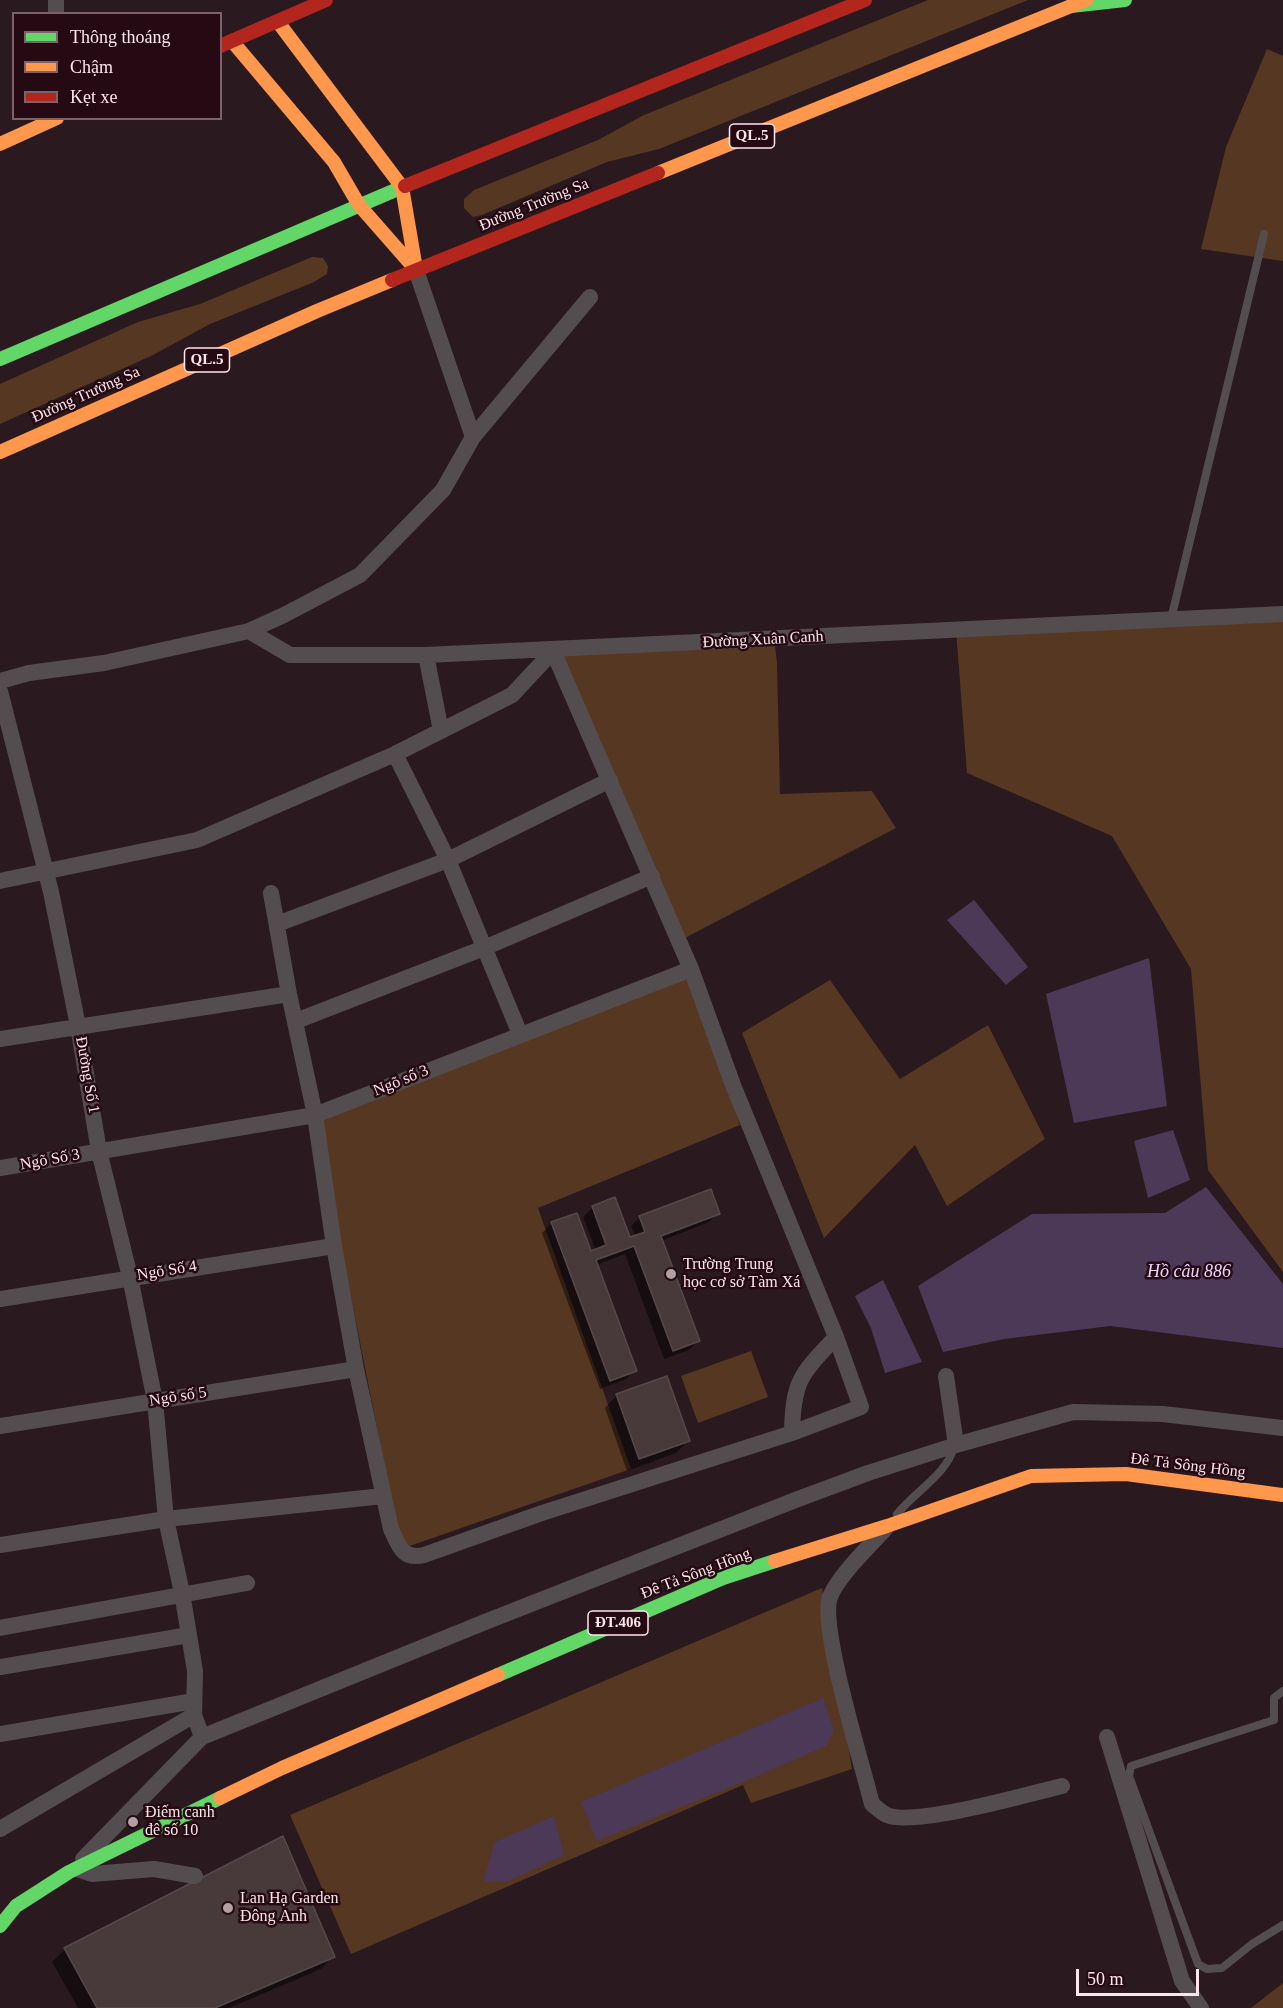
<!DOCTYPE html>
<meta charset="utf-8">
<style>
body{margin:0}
#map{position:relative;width:1283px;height:2008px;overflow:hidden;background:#2a1a1f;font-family:"Times New Roman",serif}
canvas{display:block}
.legend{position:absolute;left:12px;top:12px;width:210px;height:108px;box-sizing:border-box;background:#260a13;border:2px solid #7c6269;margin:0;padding:8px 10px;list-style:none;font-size:18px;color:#fce6eb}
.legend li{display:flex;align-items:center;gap:12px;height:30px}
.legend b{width:30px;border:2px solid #7c6269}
.scale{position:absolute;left:1076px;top:1969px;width:123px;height:27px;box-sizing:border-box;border:3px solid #fce6eb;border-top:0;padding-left:8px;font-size:18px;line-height:21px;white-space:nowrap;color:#fce6eb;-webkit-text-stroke:4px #260a13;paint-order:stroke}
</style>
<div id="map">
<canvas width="1283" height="2008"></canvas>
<ul class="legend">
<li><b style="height:8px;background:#63d668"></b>Thông thoáng</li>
<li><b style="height:8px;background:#ff974d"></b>Chậm</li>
<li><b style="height:8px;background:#b3261e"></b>Kẹt xe</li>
</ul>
<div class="scale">50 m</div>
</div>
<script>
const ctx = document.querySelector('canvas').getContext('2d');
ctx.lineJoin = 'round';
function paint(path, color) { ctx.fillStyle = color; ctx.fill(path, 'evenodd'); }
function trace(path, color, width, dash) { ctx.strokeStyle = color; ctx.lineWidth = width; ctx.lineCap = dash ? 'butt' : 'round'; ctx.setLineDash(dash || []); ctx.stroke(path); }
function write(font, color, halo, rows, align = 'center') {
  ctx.font = font + ' "Times New Roman",serif'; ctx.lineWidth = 5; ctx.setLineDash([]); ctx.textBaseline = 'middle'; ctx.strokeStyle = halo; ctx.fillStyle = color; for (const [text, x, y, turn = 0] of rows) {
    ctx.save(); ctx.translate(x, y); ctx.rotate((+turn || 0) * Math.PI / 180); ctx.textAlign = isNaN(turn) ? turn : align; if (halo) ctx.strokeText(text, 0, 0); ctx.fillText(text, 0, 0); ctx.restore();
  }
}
const green = new Path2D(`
 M928 0H1028L659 149 607 162 482 215 473 217 464 208V199L474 190 598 140 644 115Z
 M1267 49 1283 56V261L1201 249 1226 147Z
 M312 257 323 258 328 266 327 274 314 282 210 324 153 355 0 424V384L138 322 200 304Z
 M1283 614V1272L1208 1170 1191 969 1112 836 967 773 956 630Z
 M774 639 777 663 780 794 872 791 896 828 679 941 553 651Z
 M691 969 740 1125 538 1208 631 1469 401 1549 315 1115Z
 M830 980 900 1079 988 1025 1045 1139 947 1206 915 1145 824 1238 742 1033Z
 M751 1351 768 1397 698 1423 681 1376Z
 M822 1588 852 1769 751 1803 743 1785 351 1954 290 1815Z
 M1283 1983V2008H1251Z`);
const water = new Path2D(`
 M974 900 1028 967 1006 985 947 920Z
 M1149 958 1167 1106 1074 1123 1046 994Z
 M1173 1130 1190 1180 1148 1198 1134 1141Z
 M1206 1187 1283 1284V1348L1110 1326 1004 1339 943 1352 918 1286 1032 1214 1165 1213Z
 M883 1280 922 1362 885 1373 871 1328 855 1296Z
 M823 1698 834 1731 826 1746 755 1777 597 1841 581 1802Z
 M554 1816 564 1855 508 1881 483 1882 495 1842Z`);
const shadow = new Path2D(`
 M593 1207 629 1239 635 1237 631 1226 640 1217 718 1213 709 1222 661 1241 698 1341 689 1350 664 1359 625 1254 596 1265 635 1370 626 1379 600 1389 542 1233 551 1224 576 1215 590 1253 596 1251 583 1217Z
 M617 1395 689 1440 676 1453 627 1471 605 1408Z
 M282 1838 333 1956 321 1969 229 2008H78L52 1962 65 1949Z`);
const building = new Path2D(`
 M711 1189 720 1214 661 1236 700 1341 673 1351 634 1246 596 1260 637 1371 610 1381 551 1222 577 1213 591 1251 606 1245 592 1206 615 1197 630 1237 645 1232 639 1216Z
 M667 1376 690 1441 639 1459 616 1394Z
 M283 1836 335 1957 215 2008H97L64 1948Z`);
const lane = new Path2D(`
 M1171 619 1264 234
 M897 1514C916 1490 946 1476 955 1445
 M1283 1691 1274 1698V1720L1131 1766 1129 1776 1198 1964 1207 1969 1222 1968 1252 1944 1283 1925`);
const street = new Path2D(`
 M56 14V0
 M473 437 590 297
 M249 631 290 655H426L1283 614
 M426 655 441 731
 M0 681 29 673 104 663 249 631 284 615 360 575 443 490 473 437 416 270
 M0 691 51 892 78 1026 99 1151 130 1277 155 1401 166 1519 182 1593 195 1671 194 1715 202 1737 83 1859
 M395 754 448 860 520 1034
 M0 881 197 840 395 754 512 695 553 651 691 969 733 1085 836 1337 861 1407 792 1433 542 1513 424 1555C402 1560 399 1546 391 1529L356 1369 334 1246 315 1115 289 994 271 893
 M277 924 448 860 610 780
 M296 1021 484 948 652 876
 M0 1039 289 994
 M0 1168 315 1115 691 969
 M0 1299 334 1246
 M946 1376 956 1445
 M0 1426 356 1369
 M792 1433C793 1380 801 1374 836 1337
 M885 1529C869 1547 838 1576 830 1597 819 1626 863 1767 872 1804 877 1808 882 1813 887 1815 914 1827 1029 1794 1062 1786
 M0 1545 166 1519 383 1496
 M0 1628 247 1583
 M0 1667 189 1635
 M0 1734 194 1701
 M202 1737 485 1622 798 1499 868 1473 956 1445 1073 1412 1163 1414 1283 1428
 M1107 1737 1182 1981 1201 2008
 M0 1829 194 1715
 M77 1869 92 1874 154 1869 195 1876`);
const fast = new Path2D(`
 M1071 6 1125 0
 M0 359 405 186
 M498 1675 723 1578 775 1561
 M0 1926 16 1906 69 1872 220 1798`);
const slow = new Path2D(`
 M278 22 402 187 416 269
 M232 41 334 162 359 205 416 270
 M0 144 57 118
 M658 173 1086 0
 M0 452 317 311 392 280
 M775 1561 887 1526 1031 1476 1126 1474 1283 1495
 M220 1798 282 1768 498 1675`);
const jam = new Path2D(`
 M220 46 326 0
 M405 186 865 0
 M392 280 658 173`);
const markers = [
 [671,1274,6,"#b29fa4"],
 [133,1822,6,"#b29fa4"],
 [228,1908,6,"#b29fa4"]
];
const shields = [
 [752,136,45],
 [207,360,45],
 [618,1623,60]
];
const shieldNames = [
 ["QL.5",752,136],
 ["QL.5",207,360],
 ["ĐT.406",618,1623]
];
const streetNames = [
 ["Đường Trường Sa",534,205,-22],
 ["Đường Trường Sa",86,395,-24],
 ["Đường Xuân Canh",763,640,-3],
 ["Đường Số 1",87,1075,80],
 ["Ngõ số 3",401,1081,-22],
 ["Ngõ Số 3",50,1160,-10],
 ["Ngõ Số 4",167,1271,-9],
 ["Ngõ số 5",178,1397,-9],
 ["Đê Tả Sông Hồng",1188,1466,7],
 ["Đê Tả Sông Hồng",696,1574,-21]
];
const poiNames = [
 ["Trường Trung",683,1265],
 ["học cơ sở Tàm Xá",683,1283],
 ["Điếm canh",145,1813],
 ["đê số 10",145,1831],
 ["Lan Hạ Garden",240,1899],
 ["Đông Anh",240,1917]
];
const waterNames = [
 ["Hồ câu 886",1189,1272]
];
paint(green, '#563722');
paint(water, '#4c3958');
paint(shadow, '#0007');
paint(building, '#483a3b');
trace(building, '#57494a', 1.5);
trace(lane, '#544d50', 8);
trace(street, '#544d50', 16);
trace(fast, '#63d668', 14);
trace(slow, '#ff974d', 14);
trace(jam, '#b3261e', 14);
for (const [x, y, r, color] of markers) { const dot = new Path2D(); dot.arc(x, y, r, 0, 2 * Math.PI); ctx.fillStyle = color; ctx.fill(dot); trace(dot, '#260a13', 2); }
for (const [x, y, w] of shields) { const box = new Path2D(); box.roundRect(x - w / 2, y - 12, w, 24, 4.5); ctx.fillStyle = '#260a13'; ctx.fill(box); trace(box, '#fce6eb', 1.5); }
write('bold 15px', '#fce6eb', null, shieldNames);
write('16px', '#fce6eb', '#260a13', streetNames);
write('16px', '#fce6eb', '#260a13', poiNames, 'left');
write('italic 18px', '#e9d5fb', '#260a13', waterNames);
</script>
